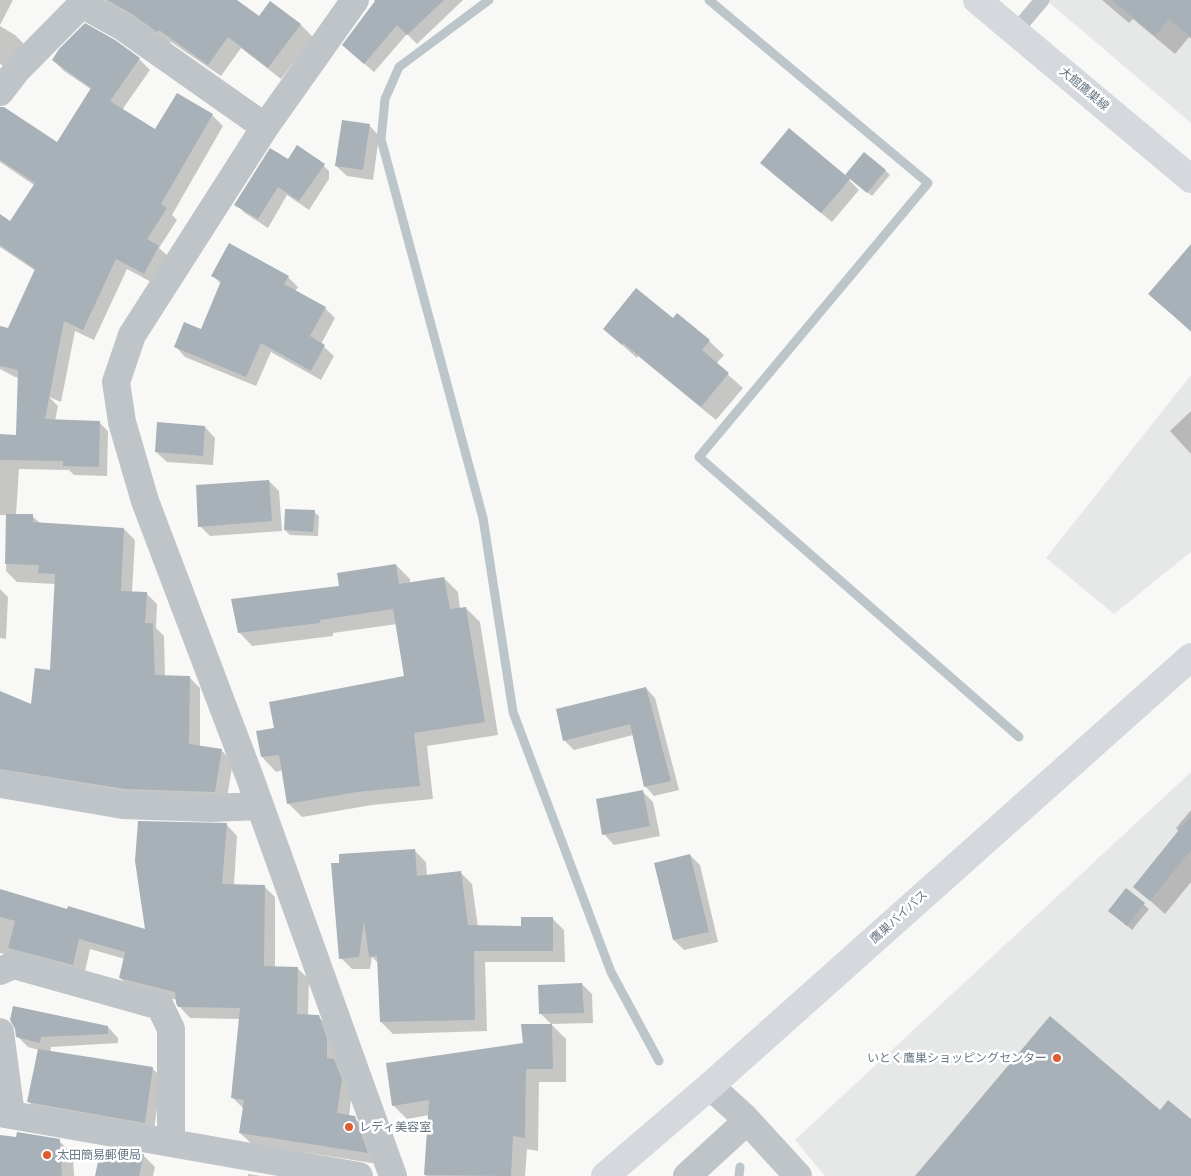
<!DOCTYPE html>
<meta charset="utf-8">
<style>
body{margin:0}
canvas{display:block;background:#f8f8f6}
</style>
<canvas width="1191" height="1176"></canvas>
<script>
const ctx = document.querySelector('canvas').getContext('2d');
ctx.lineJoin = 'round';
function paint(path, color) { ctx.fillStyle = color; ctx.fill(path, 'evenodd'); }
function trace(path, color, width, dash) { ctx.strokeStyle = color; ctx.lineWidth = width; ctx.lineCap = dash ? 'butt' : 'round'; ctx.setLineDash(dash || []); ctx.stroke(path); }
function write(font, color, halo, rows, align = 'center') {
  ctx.font = font + ' Montserrat,"Noto Sans JP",sans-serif'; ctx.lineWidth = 5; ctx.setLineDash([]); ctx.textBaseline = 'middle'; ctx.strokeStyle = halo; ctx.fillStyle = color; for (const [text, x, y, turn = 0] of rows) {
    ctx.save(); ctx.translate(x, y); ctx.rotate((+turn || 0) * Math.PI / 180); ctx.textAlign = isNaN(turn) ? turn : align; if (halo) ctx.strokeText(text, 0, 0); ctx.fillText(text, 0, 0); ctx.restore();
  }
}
const built = new Path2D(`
 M1046 0H1191V123Z
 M1191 375V552L1114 614 1046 558Z
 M1191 772V1176H825L795 1140Z`);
const shadow = new Path2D(`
 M0 0H13L0 25Z
 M104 0H235L259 17 271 2 301 25 313 37 281 79 241 48 221 76 171 42 170 43 111 7Z
 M375 0H463L417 44 407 34 374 72 353 54 376 1Z
 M1102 0H1191V39L1189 37 1175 54 1133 19 1129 23Z
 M0 26 15 35 28 48 14 72 0 64Z
 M139 59 150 70 122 110 156 131 212 115 223 126 172 215 177 220 159 248 169 257 155 284 127 269 94 340 75 331 61 402 49 397 58 406 55 421 99 422 108 431 107 476 74 475 69 470 19 469 16 515 32 516 41 524 124 529 135 540 132 592 146 593 157 604 156 628 164 636 165 677H189L200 688V747L222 751 233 762 226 803 0 779V693L32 705 51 671 56 584 17 582 6 571 8 515H0V436H18L24 379 15 377 0 369V327L8 329 36 271 0 247V216L10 223 34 185 0 162V122L57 143 92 90 64 71 53 60Z
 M369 125 379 136 373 180 347 176 336 166Z
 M289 160 320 162 329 171V179L309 210 287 195 268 228 245 213 236 204Z
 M885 170 890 175 872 196 851 179Z
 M772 173 849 180 859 190 832 222Z
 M1191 246V332L1150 294Z
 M213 276 288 277 298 287 295 292 325 308 335 318 321 344 334 356 321 380 271 352 256 386 185 357 176 347 202 331 221 284Z
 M677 315 709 341 724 355 716 364 743 388 716 420 638 356 637 358 604 329 673 320Z
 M1191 411V454L1170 431Z
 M205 427 215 438 213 465 167 462 156 452Z
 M269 481 279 491 282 531 210 536 200 526Z
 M314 512 319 516 318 536 290 535 285 530Z
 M396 565 410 579V583L444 578 458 592 460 609 466 608 480 622 498 735 427 746 433 799 372 805 302 817 288 803 283 770 276 772 263 758 258 732 276 729 405 677 397 624 333 633V636L252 646 239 632 340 587Z
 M0 589 8 597 6 639 0 638Z
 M646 688 655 698 679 790 654 796 645 786 633 735 574 750 564 740Z
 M643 792 653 802 660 836 614 845 604 834Z
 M1191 810V882L1165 914 1135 887 1179 832 1176 828Z
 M226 824 237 836 234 885 264 886 275 897V967L297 968 309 979 308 1016H318L330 1028 338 1051V1064L345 1072 352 1091 349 1117 354 1118 366 1129 378 1164 252 1144 240 1133 244 1109 233 1098 240 1019 190 1018 179 1006 177 1000 132 989 120 978 125 959 90 949 84 976 0 953V904L68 910 146 931Z
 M414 850 426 862 427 876 460 872 472 884 478 927H522L552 918 564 930 565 962H485L487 1031 393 1034 381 1022 379 964 372 957 370 969H352L341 958 333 864Z
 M690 855 700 865 718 942 684 950 674 940Z
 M1126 890 1149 909 1132 930 1110 911Z
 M582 984 592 994 593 1023 551 1024 566 1039V1082H539L538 1151 527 1149 525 1176H426L425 1174 429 1115 407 1119 393 1105 524 1044 552 1025 541 1014Z
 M108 1027 118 1038V1043L51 1047 50 1053 152 1068 161 1077 154 1131 37 1110 29 1102 39 1050 28 1047 18 1037Z
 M0 1136 59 1141 73 1154 74 1176H0Z
 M143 1155 155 1167 153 1176H96Z
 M248 1174 261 1176H248Z`);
const stream = new Path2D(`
 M489 0 399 67 385 99 381 139 483 518 513 712 611 972 659 1061
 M709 0 928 183 699 457 1019 737
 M739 1176 740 1167`);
const building = new Path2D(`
 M107 0H237L259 16 270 1 301 24 268 68 228 37 208 65 159 30 157 32 132 14Z
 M374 0H444L407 35 397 25 364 64 342 45 375 1Z
 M1112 0H1191V37L1169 19 1155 36Z
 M85 23 115 40 140 58 110 101 155 129 177 93 213 114 161 204 167 208 147 239 159 246 144 274 116 259 83 330 64 321 45 419 100 421 99 467 63 466V461L0 460V434L16 435 18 370 0 366V326L8 328 35 269 0 245V214L10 221 35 183 0 160V107H4L57 142 91 88 52 60 59 49Z
 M342 120 370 124 363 170 335 166Z
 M789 128 850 179 821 213 760 163Z
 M297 145 325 164 299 201 278 187 258 219 234 205 270 148 288 159Z
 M864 152 886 170 867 193 845 175Z
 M229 243 289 276 284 284 326 307 310 336 325 345 311 371 261 343 246 377 174 347 184 322 201 329 221 281 211 276Z
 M1191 244V331L1148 294Z
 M636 288 673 318 677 313 710 340 702 350 729 373 701 407 623 343 622 345 603 329Z
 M157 422 205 426 203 456 155 452Z
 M269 480 272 521 198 527 196 485Z
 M285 509 315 510 313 532 284 530Z
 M6 514H33V522L124 528 121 591 147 592 145 623H153L155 675 190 676 189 744 222 749 215 792 125 789 0 769V691L31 704 35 668 50 670 55 574 38 573 39 565 5 564Z
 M396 564 399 584 444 577 450 609 466 607 485 722 414 733 420 786 357 792 287 804 279 755 261 757 256 731 274 728 269 702 404 676 393 609 320 620V623L238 633 231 599 339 586 337 573Z
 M646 687 671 781 644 787 630 724 563 741 556 709Z
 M643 790 650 826 602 835 596 799Z
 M1191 815V850L1150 901 1133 887Z
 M138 821 227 823 222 884 265 885 264 966 298 967 297 1014 319 1015 327 1039V1058L334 1059 342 1079 337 1113 355 1116 368 1153 239 1133 244 1100 231 1098 240 1008 178 1007 176 1003 175 992 119 978 125 952 79 939 73 965 8 948 15 921 0 917V889L67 909 68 906 145 929 135 861Z
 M415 849 417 876 461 871 468 925 521 926V917H553V951H474L475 1020 380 1022 377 956 369 957 364 921 359 957 339 959 331 863H339V854Z
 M690 854 709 932 673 940 654 863Z
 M1126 888 1145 903 1127 926 1108 911Z
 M582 983 584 1013 539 1014 538 985Z
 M13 1006 108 1026V1034L41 1037 40 1043 16 1037 15 1029 10 1020Z
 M1050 1016 1160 1110 1168 1100 1191 1119V1176H915Z
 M521 1024H552L553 1069H526L525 1138 513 1136 511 1176 424 1175 429 1100 392 1106 386 1063 523 1043Z
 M38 1049 153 1067 145 1123 27 1102Z
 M17 1132 60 1139 62 1176H0V1135L16 1137Z
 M101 1147 144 1154 139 1176H95Z`);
const lane = new Path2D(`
 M1015 32 1042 0`);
const street = new Path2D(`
 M355 0 265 127 132 335 116 382 122 422 145 501 250 778 393 1176
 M0 92 17 70 82 4 123 27 265 127
 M1 784 123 805 211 808 260 806
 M0 971 14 965 160 1006 171 1029V1143
 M0 1032 11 1115
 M710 1086 743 1116 798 1176
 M0 1113 359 1176
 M687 1176 747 1121`);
const secondary = new Path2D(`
 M977 0 1191 179`);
const highway = new Path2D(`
 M605 1176 710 1086 1191 657`);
const markers = [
 [1057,1058,5,"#e05c2f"],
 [349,1127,5,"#e05c2f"],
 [47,1155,5,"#e05c2f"]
];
const streetNames = [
 ["大館鷹巣線",1084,89,40],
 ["鷹巣バイパス",899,917,-42]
];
const poiNames = [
 ["いとく鷹巣ショッピングセンター",1047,1058,"right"],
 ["レディ美容室",359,1127],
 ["太田簡易郵便局",57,1155]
];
paint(built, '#e6e7e7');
paint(shadow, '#0003');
trace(stream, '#bbc5ca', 9);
paint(building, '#a8b1b7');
trace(lane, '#bfc4c8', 15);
trace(street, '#bfc4c8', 28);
trace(secondary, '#d5d9dd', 28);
trace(highway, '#d5d9dd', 28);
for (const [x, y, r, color] of markers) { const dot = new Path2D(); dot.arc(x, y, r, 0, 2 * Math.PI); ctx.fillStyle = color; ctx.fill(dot); trace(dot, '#fff', 2); }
write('12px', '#687886', '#fff', streetNames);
write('12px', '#687886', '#fff', poiNames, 'left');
</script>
